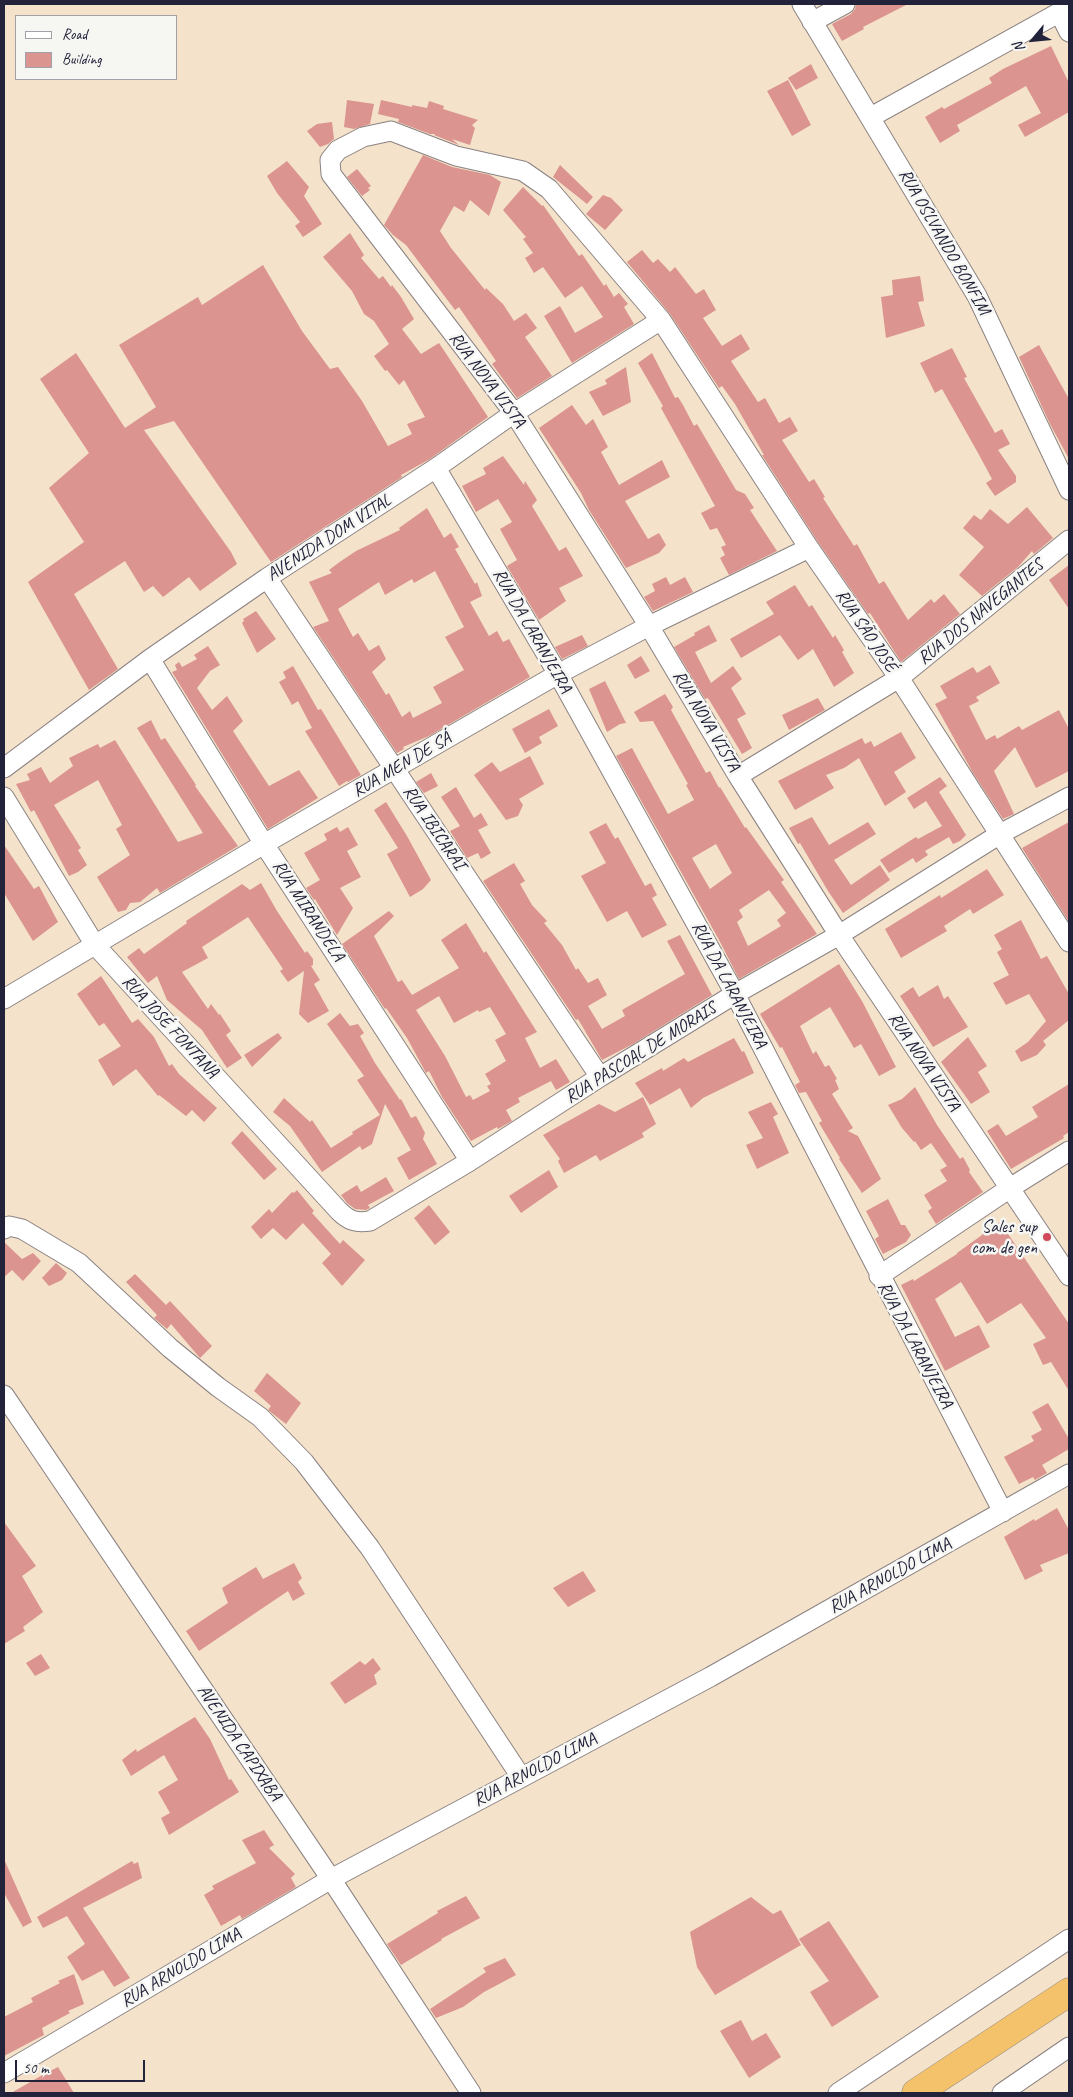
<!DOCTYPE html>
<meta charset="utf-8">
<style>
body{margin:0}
#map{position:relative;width:1073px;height:2097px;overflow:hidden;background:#f4e2ca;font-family:Caveat,sans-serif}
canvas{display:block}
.frame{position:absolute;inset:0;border:5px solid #22223b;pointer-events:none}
.legend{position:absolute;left:15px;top:15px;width:162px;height:65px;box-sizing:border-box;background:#f6f6f2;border:1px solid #a1a1a9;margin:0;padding:6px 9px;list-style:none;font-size:15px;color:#22223b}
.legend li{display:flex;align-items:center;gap:10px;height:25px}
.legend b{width:25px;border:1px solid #a1a1a9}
.north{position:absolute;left:1008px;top:15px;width:50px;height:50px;-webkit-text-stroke:4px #f6f6f2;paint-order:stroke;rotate:242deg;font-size:14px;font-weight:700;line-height:20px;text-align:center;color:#22223b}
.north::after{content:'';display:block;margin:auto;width:18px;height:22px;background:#22223b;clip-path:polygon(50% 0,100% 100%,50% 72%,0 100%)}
.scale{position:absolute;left:15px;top:2060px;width:130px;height:22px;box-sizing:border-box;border:2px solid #22223b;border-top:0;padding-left:6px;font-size:15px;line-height:18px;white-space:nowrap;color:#22223b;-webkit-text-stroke:4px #f6f6f2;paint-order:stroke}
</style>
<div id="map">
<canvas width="1073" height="2097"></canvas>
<div class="frame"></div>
<ul class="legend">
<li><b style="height:6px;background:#fff"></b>Road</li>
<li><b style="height:14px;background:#db948f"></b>Building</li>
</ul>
<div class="north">N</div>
<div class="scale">50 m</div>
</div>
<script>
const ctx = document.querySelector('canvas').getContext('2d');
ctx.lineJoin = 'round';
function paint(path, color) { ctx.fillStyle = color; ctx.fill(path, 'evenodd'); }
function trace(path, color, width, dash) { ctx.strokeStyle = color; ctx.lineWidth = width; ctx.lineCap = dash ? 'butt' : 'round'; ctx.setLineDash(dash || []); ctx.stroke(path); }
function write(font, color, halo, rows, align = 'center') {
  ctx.font = font + ' Caveat,sans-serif'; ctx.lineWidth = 5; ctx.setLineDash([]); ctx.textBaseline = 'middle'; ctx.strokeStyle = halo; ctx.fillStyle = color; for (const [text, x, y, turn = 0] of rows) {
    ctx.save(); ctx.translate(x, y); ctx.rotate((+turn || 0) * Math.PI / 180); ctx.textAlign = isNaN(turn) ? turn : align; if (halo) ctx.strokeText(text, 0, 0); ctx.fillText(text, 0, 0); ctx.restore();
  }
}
const building = new Path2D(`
 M856 4H908L863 27 864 29 842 41 832 24 851 14 855 9Z
 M1051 46 1069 83V112L1025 137 1018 125 1041 113 1026 86 957 125 960 131 940 143 925 117 942 107 944 109 992 83 989 78 1003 69Z
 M811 64 818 78 796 90 788 78Z
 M788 80 811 125 792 136 767 91Z
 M347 100 374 104 370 124 354 129 344 127Z
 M381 100 412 107V105L427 108 429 101 444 106 443 109 478 120 472 125 475 128 470 145 452 139 459 145 434 135 435 134H430L398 122 399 119 378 114Z
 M332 122 334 139 328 144 320 147 307 131 317 124Z
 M423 155 452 167 490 175 501 182 489 216 470 200 464 212 454 206 440 231 451 248 485 290 486 288 503 304 514 321 526 313 537 328 525 337 552 376 517 398 492 364 496 361 459 307 455 310 406 245 393 235 384 225Z
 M287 161 309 187 304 196 322 224 303 237 295 226 300 222 277 193 267 176Z
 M560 165 593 197 587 204 553 177Z
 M357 169 371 186 368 188 370 190 362 196 347 177Z
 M523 187 542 206 543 205 579 256 582 254 604 286 606 284 614 297 619 293 628 304 624 307 634 324 572 363 544 316 560 306 575 333 603 317 582 286 565 298 543 267 534 273 525 258 533 253 523 239 526 237 503 210Z
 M603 195 611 198 623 210 605 230 586 214Z
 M350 233 364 255 361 258 379 279 383 276 391 287 392 285 401 297 414 319 402 329 421 354 439 343 488 417 430 459 401 475 402 477 271 562 174 421 144 430 231 552 237 564 200 591 189 577 163 597 153 586 144 592 125 561 74 594 118 669 89 690 28 582 84 542 49 488 89 453 40 379 76 353 125 428 156 407 119 345 198 297 202 305 263 265 302 331 330 369 338 367 362 401 388 446 412 434 407 424 425 417 404 380 399 385 387 370 385 371 374 356 389 344 374 321 364 314 352 291 323 257Z
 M642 250 653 263 658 259 670 272 675 267 696 294 704 289 716 310 703 318 722 346 741 334 750 349 731 361 758 402 765 398 779 423 790 417 798 431 782 440 809 482 814 479 825 497 823 498 854 546 857 544 879 584 884 581 908 620 931 599 934 603 944 594 960 614 901 662 870 613 868 614 818 542 762 455H764L735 404 722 386 719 388 670 314 627 262Z
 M920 276 924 301 918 302 925 326 886 338 881 297 893 295 892 280Z
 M1039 345 1069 399V459L1050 424 1019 357Z
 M952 348 967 377 964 378 995 433 1002 429 1010 444 998 450 1016 476V482L995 496 986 483 992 479 978 453 942 389 935 393 920 363Z
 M652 353 675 398 678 397 683 405 694 426 697 424 736 490 745 494 754 508 750 510 777 551 729 575 720 558 725 555 721 547 726 545 717 528 710 530 701 513 715 506 661 408 663 406 638 363Z
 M626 367 631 402 603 416 589 392 607 384 605 380Z
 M572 405 586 425 593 419 608 447 601 452 619 485 662 460 670 477 625 501 648 539 659 533 666 545 659 553 626 568 589 510 581 493 539 428Z
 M503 456 524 485 525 481 537 500 532 506 559 551 566 547 583 576 559 588 566 601 539 620 507 566 517 560 500 529 512 522 498 499 476 512 462 486 486 474 483 468Z
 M1027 507 1053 538 1034 554 1032 551 1018 567 982 596 959 575 984 547 963 528 974 515 981 520 990 509 1008 524Z
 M427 508 444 538 451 533 459 547 455 549 475 584 477 582 482 596 470 602 489 636 497 631 503 642 509 639 530 677 429 736 403 747 404 749 397 753 313 627 329 621 309 582 332 573 329 570 341 561 356 551 400 530 399 528ZM435 571 464 627 445 637 464 670 433 687 442 703 413 718 410 711 402 717 389 693 386 695 372 672 386 659 379 645 369 651 358 633 353 637 338 609 379 582 385 595 412 579 414 583Z
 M1069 565V609L1049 580Z
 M666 577 670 585 685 577 693 592 653 611 644 597 655 591 652 584Z
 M795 585 809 607 812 605 833 638 835 635 844 650 842 652 854 673 834 687 813 649 798 660 780 635 741 658 730 639 774 614 766 602Z
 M256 611 276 639 257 653 242 623 244 621 243 619Z
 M709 625 717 641 695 652 711 683 733 666 742 679 731 688 746 714 737 719 752 748 742 754 708 698 705 699 674 647 695 635 694 633Z
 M582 635 588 646 562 659 555 647Z
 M208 646 220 665 210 671 197 688 212 710 227 696 243 721 233 731 269 786 299 770 318 798 268 829 172 672 177 670 175 665 179 662 182 667 197 659 194 655Z
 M641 656 650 671 635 679 627 665Z
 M990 665 1000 683 976 697 979 701 969 706 986 740 995 735 997 739 1019 726 1022 730 1059 710 1069 729V771L1036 788 1015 747 994 771 1014 814 1003 819 973 773 935 704 947 698 940 686 973 667 977 673Z
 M293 666 318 710 321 709 361 775 348 782 347 781 339 786 305 731 312 728 298 701 292 705 279 682 286 678 283 672Z
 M605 681 626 723 620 724 607 732 589 689Z
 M665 694 673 707 671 710 706 773 710 771 719 788 720 787 745 828 746 827 784 880 781 882 817 934 739 979 718 938 616 756 632 748 668 814 694 800 686 785 688 784 653 721 640 722 634 712ZM716 844 732 873 710 889 692 858ZM769 890 786 913 777 920 781 926 748 946 737 922 743 917 739 910Z
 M818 698 825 710 789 730 782 715Z
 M549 709 558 726 539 737 542 743 525 753 512 729Z
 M151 720 161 740 165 738 196 785 195 786 238 846 160 893 157 888 140 902 130 903 126 910 118 912 97 877 130 855 116 829 122 825 98 780 54 805 81 848 78 850 87 865 78 872 69 876 34 810 31 812 16 784 30 780 27 774 41 767 50 783 73 766 69 758 98 744 100 748 115 740 178 842 203 833 137 728Z
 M901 732 916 758 894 772 906 792 885 806 859 758 844 768 826 775 834 788 795 810 778 781 862 738 865 744 871 741 874 747Z
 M530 756 544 784 519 799 523 805 518 816 506 820 474 775 492 762 500 772Z
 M431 773 438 786 424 793 416 782Z
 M940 777 947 786 939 792 966 835 960 841 953 844 949 837 925 851 928 855 916 863 913 858 889 873 880 860 916 837 918 839 942 826 926 801 914 809 907 798Z
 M456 787 474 818 481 813 488 825 478 830 491 853 481 859 478 853 467 858 450 831 460 826 441 797Z
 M386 802 407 836 431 880 423 889 410 897 387 854 398 848 374 810Z
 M812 817 829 845 868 822 876 834 834 860 851 885 880 865 890 880 843 913 828 891 800 843 798 844 789 828Z
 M1069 822V922L1022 848Z
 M606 823 615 839 618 837 645 886 651 883 657 895 652 898 667 925 642 938 627 911 607 922 581 876 606 863 589 832Z
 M337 827 340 832 348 827 358 845 347 851 361 877 340 888 353 908 337 935 315 899 314 900 306 888 320 880 304 853 327 840 324 834Z
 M4 845 34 889 39 886 58 922 33 941 4 893Z
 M514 863 525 881 520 884 532 905 547 921 544 923 562 945 576 970 578 968 588 983 598 978 607 995 588 1006 602 1029 625 1016 622 1010 685 974 667 941 680 935 712 995 633 1044 602 1060 578 1019 576 1020 483 881Z
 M987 869 1004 895 973 914 970 909 944 926 947 931 901 958 885 929 940 895 941 898Z
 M261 883 277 911 305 953 307 951 313 959V965L311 966 320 980 314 984 329 1011 308 1023 299 1014 304 971 288 982 280 971 283 969 248 917 202 947 208 958 182 972 208 1009 211 1004 219 1015 220 1014 231 1031 226 1035 242 1058 227 1068 202 1030 167 1000 157 976 148 983 127 957 139 948 144 954 187 923 186 921 242 884 250 890Z
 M389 911 394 916 374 936 398 982 402 980 412 995 459 968 441 940 466 923 484 953 486 951 537 1032 525 1038 540 1068 556 1059 570 1082 556 1090 551 1081 518 1098 520 1102 506 1110 512 1121 498 1129 497 1127 471 1141 442 1097 429 1071 426 1073 407 1038 386 1008 385 1009 342 944ZM439 996 454 1023 478 1010 479 1012 490 1007 506 1034 495 1040 506 1061 485 1074 491 1084 487 1086 490 1091 473 1100 470 1095 466 1097 445 1056 416 1010Z
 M1021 920 1041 959 1047 956 1069 994V1020L1043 1041 1046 1045 1037 1055 1021 1062 1015 1051 1028 1042 1046 1021 1029 994 1006 1005 993 983 1009 975 997 952 1002 949 994 935Z
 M839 964 862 1001 896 1067 879 1076 861 1044 854 1048 830 1007 800 1026 813 1054 816 1051 825 1067 829 1065 837 1079 835 1080 839 1089 832 1094 853 1128 848 1131 858 1136 881 1179 862 1193 839 1159 840 1158 819 1123 822 1121 806 1092 799 1093 795 1085 800 1082 782 1047 780 1048 760 1014Z
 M101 976 132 1023 138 1019 154 1037 169 1066 172 1064 179 1074 217 1108 204 1122 192 1110 186 1116 159 1095 158 1096 136 1069 113 1086 98 1060 121 1046 104 1023 99 1026 77 994Z
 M938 985 944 999 948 996 968 1027 933 1047 900 996 913 987 919 997Z
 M340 1013 350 1026 358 1024 364 1033 360 1036 375 1063 400 1100 401 1099 411 1118 416 1116 425 1133 423 1139 437 1164 409 1180 397 1158 411 1150 385 1104 372 1144 362 1150 360 1146 322 1172 290 1126 273 1112 284 1098 310 1122 312 1120 331 1148 353 1134 352 1132 380 1115 357 1080 364 1076 327 1024Z
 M278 1033 282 1038 252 1067 244 1055Z
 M968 1037 987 1066 978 1072 990 1092 971 1104 941 1062Z
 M734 1038 742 1052 744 1051 754 1073 703 1098 691 1108 680 1088 650 1105 635 1083 662 1068 663 1071 684 1058 688 1062Z
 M1069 1084V1132L1063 1136 1064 1138 1011 1169 987 1131 998 1124 1006 1136 1038 1117 1032 1107Z
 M915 1087 937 1125 960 1159 963 1157 970 1170 969 1172 983 1192 936 1224 928 1211 932 1208 924 1195 947 1181 940 1170 947 1166 931 1143 921 1150 915 1141 914 1142 902 1128 888 1105 902 1099Z
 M643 1097 656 1124 642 1133 644 1137 600 1161 596 1155 564 1173 558 1161 560 1159 543 1135 599 1104 615 1112Z
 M771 1102 778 1114 773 1117 789 1153 757 1169 746 1145 763 1138 748 1112Z
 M242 1131 277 1169 264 1180 231 1143Z
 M549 1170 558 1187 521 1213 509 1196Z
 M386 1177 394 1191 368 1205 370 1208 366 1210 355 1209 347 1203 341 1195 357 1185 361 1192Z
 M297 1190 314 1211 312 1213 340 1244 343 1240 365 1260 342 1286 322 1263 331 1254 303 1223 286 1240 273 1228 261 1239 251 1227 269 1209 272 1213 292 1192 294 1193Z
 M888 1199 901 1225H905L911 1235 906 1242 883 1254 875 1239 879 1236 866 1211Z
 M429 1205 450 1232 435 1245 414 1218Z
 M1000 1222 1069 1324V1391L1051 1362 1043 1365 1033 1344 1046 1338 1021 1303 987 1324 961 1282 935 1299 955 1337 979 1325 990 1347 945 1371 901 1285 913 1279 914 1281 957 1254V1253L982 1235V1234Z
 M4 1242 22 1259 33 1253 41 1261 23 1281 12 1270 4 1277Z
 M56 1263 67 1273 62 1280 49 1286 42 1278Z
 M135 1274 166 1305 170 1301 212 1346 200 1358 171 1324 167 1329 154 1318 157 1315 126 1282Z
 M267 1373 301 1403 286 1424 268 1410 271 1406 254 1391Z
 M1048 1403 1069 1439V1449L1042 1465 1047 1473 1035 1480 1033 1477 1019 1484 1004 1457 1034 1441 1031 1436 1042 1430 1032 1412Z
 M1057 1508 1069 1530V1553L1040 1565 1043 1571 1025 1580 1004 1537 1034 1519 1035 1521Z
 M4 1522 36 1566 22 1576 43 1612 23 1627 25 1631 4 1644Z
 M294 1563 302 1578 298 1582 305 1594 293 1601 288 1591 199 1651 186 1631 228 1603 222 1588 256 1567 263 1579Z
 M583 1571 596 1591 568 1607 553 1588Z
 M41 1654 50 1668 35 1676 26 1663Z
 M373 1658 381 1669 374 1675 377 1684 345 1704 330 1683 360 1661 365 1665Z
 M195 1717 210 1739 229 1780 231 1779 239 1792 169 1835 161 1818 170 1813 158 1792 178 1780 164 1755 131 1776 122 1760 136 1749 137 1752Z
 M264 1830 274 1845 269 1848 295 1874 291 1878 296 1887 242 1919 240 1915 221 1926 204 1895 214 1889 212 1886 256 1863 242 1840Z
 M4 1859 32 1922 23 1927 4 1893Z
 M132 1861 134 1864 138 1862 142 1878 83 1908 130 1978 114 1987 103 1970 82 1981 67 1957 85 1944 67 1916 43 1928 37 1917Z
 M466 1896 480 1918 441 1939 442 1940 401 1965 387 1944 438 1913 437 1911Z
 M751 1897 773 1914 781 1910 801 1945 715 1995 697 1967 690 1932Z
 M829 1921 879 1997 832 2027 810 1992 829 1981 799 1939Z
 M505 1958 516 1975 484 1992 463 2007 436 2018 430 2009 486 1972 483 1968Z
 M74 1974 84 2004 68 2011 70 2013 42 2028 44 2035 4 2056V2017L33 2002 31 1998 60 1983 58 1981Z
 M741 2020 752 2041 766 2033 781 2057 749 2078 720 2031Z
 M58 2067 74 2093H11L46 2073Z`);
const minor = new Path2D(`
 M802 4 977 296 1069 490
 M1059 12 1069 32
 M812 22 845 4
 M871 117 1069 7
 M436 468 558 674 735 994 1003 1512
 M267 578 600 1077
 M150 659 264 844 470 1161
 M4 768 150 659 267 578 436 468 514 413 661 320
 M738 776 899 678 1069 540
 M4 797 95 945 339 1211C349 1221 356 1223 370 1221L470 1161 600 1077 735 994 839 935 1000 834 1069 797
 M1069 942 899 678 809 548 661 320 549 189 523 171 456 156 391 131 363 137 338 150 330 160 331 174 514 413 649 626 738 776 839 935 1069 1276
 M4 999 264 844 558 674 649 626 809 548
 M4 1229 9 1226 22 1229 79 1263 170 1348 218 1387 260 1417 304 1462 370 1548 521 1777
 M879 1276 1010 1188 1069 1151
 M4 1395 331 1879 471 2093
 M4 2073 331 1879 710 1677 1069 1474
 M838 2093 1069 1939
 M1002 2093 1069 2047`);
const highway = new Path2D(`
 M916 2093 1069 1992`);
const markers = [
 [1047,1237,5,"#d1495b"]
];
const streetNames = [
 ["RUA OSLVANDO BONFIM",944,242,60],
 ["RUA NOVA VISTA",487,380,53],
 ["AVENIDA DOM VITAL",329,538,-33],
 ["RUA DOS NAVEGANTES",981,612,-39],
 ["RUA DA LARANJEIRA",532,631,60],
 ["RUA SÃO JOSÉ",866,631,56],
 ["RUA NOVA VISTA",706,721,59],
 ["RUA MEN DE SÁ",402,765,-30],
 ["RUA IBICARAI",434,828,56],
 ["RUA MIRANDELA",308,911,57],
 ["RUA DA LARANJEIRA",729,985,62],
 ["RUA JOSÉ FONTANA",170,1027,47],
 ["RUA PASCOAL DE MORAIS",641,1053,-32],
 ["RUA NOVA VISTA",924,1062,56],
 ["RUA DA LARANJEIRA",915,1345,62],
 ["RUA ARNOLDO LIMA",890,1576,-29],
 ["AVENIDA CAPIXABA",239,1743,56],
 ["RUA ARNOLDO LIMA",535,1770,-28],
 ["RUA ARNOLDO LIMA",181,1968,-31]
];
const poiNames = [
 ["Sales sup",1037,1227],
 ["com de gen",1037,1248]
];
paint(building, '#db948f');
trace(minor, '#8b8282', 21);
trace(highway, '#8b8282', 29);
trace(minor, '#fff', 19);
trace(highway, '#f3c26a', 28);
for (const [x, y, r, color] of markers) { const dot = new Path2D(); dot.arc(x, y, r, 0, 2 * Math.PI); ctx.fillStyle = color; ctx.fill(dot); trace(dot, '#f6f6f2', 2); }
write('18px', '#22223b', '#f6f6f2', streetNames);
write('18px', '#22223b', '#f6f6f2', poiNames, 'right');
</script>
